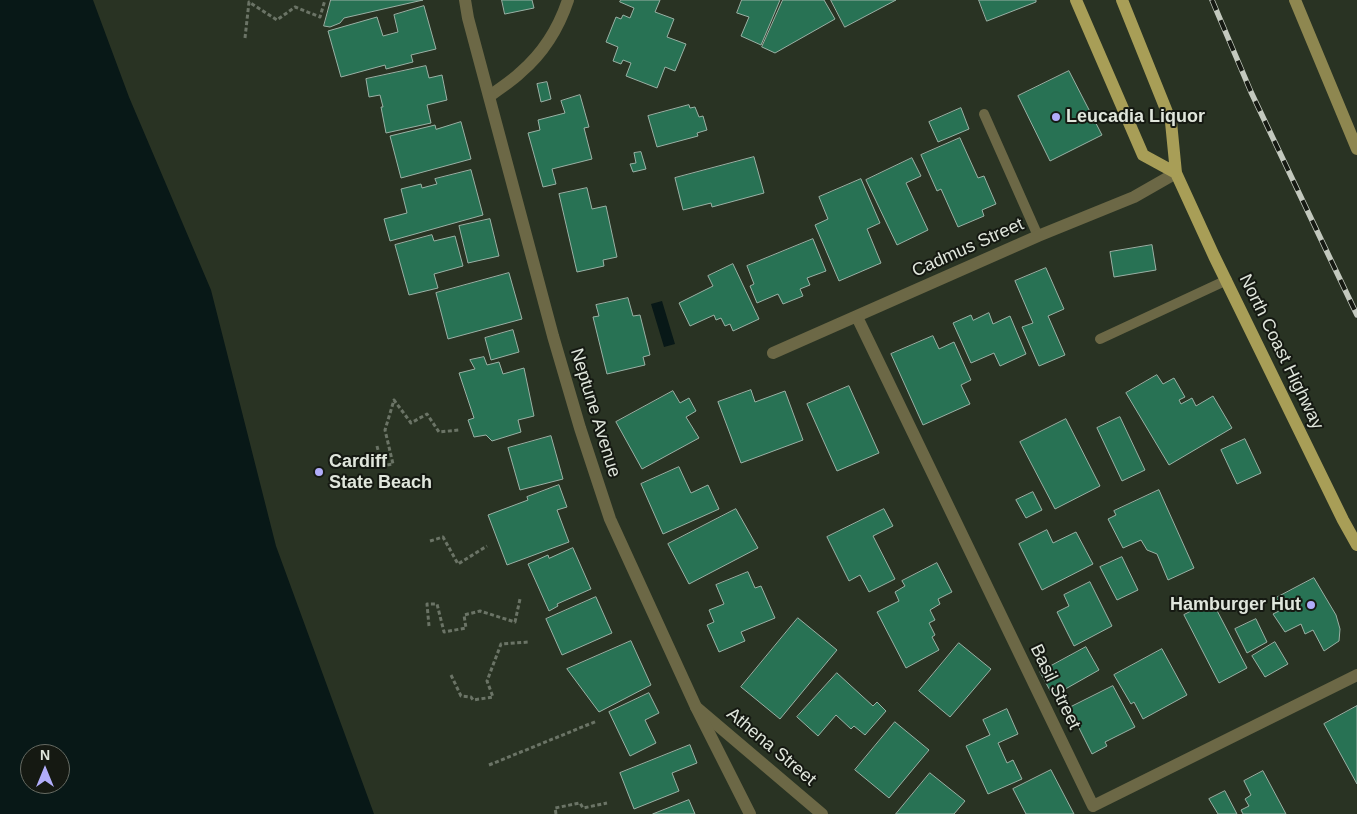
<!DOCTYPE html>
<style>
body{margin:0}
#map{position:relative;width:1357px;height:814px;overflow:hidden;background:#293323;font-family:Arial,sans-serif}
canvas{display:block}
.north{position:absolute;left:20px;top:744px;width:50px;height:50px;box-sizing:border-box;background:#151912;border:1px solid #666b63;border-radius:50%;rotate:0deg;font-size:14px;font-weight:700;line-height:20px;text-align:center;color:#e0e6dc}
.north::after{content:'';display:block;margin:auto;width:18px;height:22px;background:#b1adfa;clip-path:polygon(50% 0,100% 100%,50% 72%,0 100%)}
</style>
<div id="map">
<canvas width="1357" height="814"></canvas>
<div class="north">N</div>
</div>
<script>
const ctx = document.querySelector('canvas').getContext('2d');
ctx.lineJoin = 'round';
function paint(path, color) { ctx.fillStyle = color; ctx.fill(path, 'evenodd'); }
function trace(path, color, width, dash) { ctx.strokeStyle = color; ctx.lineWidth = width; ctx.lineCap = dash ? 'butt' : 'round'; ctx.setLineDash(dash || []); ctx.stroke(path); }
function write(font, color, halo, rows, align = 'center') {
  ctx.font = font + ' Arial,sans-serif'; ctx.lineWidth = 4; ctx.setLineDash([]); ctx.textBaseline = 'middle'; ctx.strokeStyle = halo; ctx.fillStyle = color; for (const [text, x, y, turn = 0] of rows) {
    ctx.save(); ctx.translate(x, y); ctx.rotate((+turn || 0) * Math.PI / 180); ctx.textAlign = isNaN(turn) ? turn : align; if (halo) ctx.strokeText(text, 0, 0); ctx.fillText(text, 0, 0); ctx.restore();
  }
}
const water = new Path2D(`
 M0 0H93L129 97 211 290 276 546 374 814H0ZM30 754H60V784H30Z
 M662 301 675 344 664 347 651 304Z`);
const building = new Path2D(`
 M331 0H423L344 18 340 23 330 27 324 26Z
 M502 0H532L534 8 505 14Z
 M621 0H660L655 12 674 19 667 37 686 44 675 71 665 67 657 88 626 76 631 63 623 60 621 64 613 61 618 47 606 42 616 17 621 19 623 15 630 18 634 8 620 2Z
 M742 0H780L761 45 741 36 749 17 737 13Z
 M783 0H824L835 19 775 53 762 47Z
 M831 0H896L845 27Z
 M979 0H1036V2L987 21Z
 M424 6 436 49 411 55 413 62 386 69 385 65 341 77 328 31 377 17 383 36 398 32 394 15Z
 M426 66 429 78 442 75 447 100 427 105 431 123 386 133 381 107H383L380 95 369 97 366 79Z
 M1069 71 1102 135 1050 161 1018 96Z
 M547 82 551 99 541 102 537 84Z
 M580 95 589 127 584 128 592 159 552 169 556 184 543 187 528 133 540 130 538 120 565 113 561 101Z
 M689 105 690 108 695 107 699 117 703 116 707 130 697 133 698 136 657 147 648 116Z
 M961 108 969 129 938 142 929 122Z
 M461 122 471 159 401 178 390 136 435 125 436 129Z
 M960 138 978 178 984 176 996 204 982 210 984 216 958 227 941 189 937 191 921 155Z
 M641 152 646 169 633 172 630 164 636 163 634 153Z
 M754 157 764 193 712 207 711 203 683 210 675 178Z
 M912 158 921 176 906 183 928 230 897 245 866 180Z
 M471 170 483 215 390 241 384 219 407 213 401 189 421 184 422 188 437 184 435 179Z
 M861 179 880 223 867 229 881 263 839 281 815 225 828 219 819 197Z
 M587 188 592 209 606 206 617 257 603 260 604 266 577 272 559 194Z
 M490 219 499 256 468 263 459 226Z
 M432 235 434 241 455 236 463 266 434 274 438 288 409 295 395 245Z
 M813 239 826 271 807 278 810 285 800 289 803 296 783 304 778 294 757 303 750 286 754 284 747 266Z
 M1152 245 1156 270 1114 277 1110 252Z
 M733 264 759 319 733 331 730 324 725 326 721 318 716 320 714 315 690 326 679 303 713 286 708 276Z
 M1046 268 1064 309 1048 316 1065 355 1039 366 1022 327 1033 323 1015 281Z
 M509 273 522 319 448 339 436 293Z
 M628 298 633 316 640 315 650 355 643 357 645 365 607 374 593 317 599 316 596 305Z
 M989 313 993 324 1010 316 1026 354 1000 366 994 353 971 363 953 323 971 315 973 320Z
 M513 330 519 352 491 360 485 338Z
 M933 336 939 349 954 342 971 380 961 385 970 404 923 425 891 354Z
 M484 357 487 365 499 362 503 374 524 368 534 416 518 420 521 432 492 441 486 435 474 437 468 420 474 418 459 373 475 369 470 360Z
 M1157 375 1163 384 1174 378 1185 397 1179 400 1181 404 1192 398 1196 406 1213 396 1232 428 1169 465 1126 393Z
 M849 386 879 453 837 471 807 404Z
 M751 390 755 402 785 391 803 440 741 463 718 402Z
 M673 391 680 403 689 398 696 411 686 417 699 438 642 469 616 422Z
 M1120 417 1145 470 1122 481 1097 428Z
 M1066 419 1100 486 1055 509 1020 442Z
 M551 436 563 479 520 490 508 448Z
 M1245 439 1261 473 1237 484 1221 450Z
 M679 467 691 493 708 485 719 509 663 534 641 484Z
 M559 485 567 507 557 510 569 542 507 565 488 515 528 500 527 497Z
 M1159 490 1194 568 1168 580 1157 554 1147 550 1141 540 1123 548 1108 519 1116 515 1114 511Z
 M1033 492 1042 510 1026 518 1016 500Z
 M736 509 758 548 689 584 668 544Z
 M884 509 893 526 873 536 895 579 869 592 860 575 849 581 827 537Z
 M1047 530 1053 543 1076 532 1093 564 1042 590 1019 544Z
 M573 548 591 589 557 604 558 606 549 611 528 564 548 555 549 558Z
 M1122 557 1138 590 1117 600 1100 567Z
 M937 563 952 592 938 599 940 604 930 610 935 620 929 623 935 635 932 637 939 650 906 668 877 612 899 601 895 592 905 586 902 581Z
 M748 572 755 588 761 586 775 618 741 632 745 641 719 652 707 625 714 622 709 610 724 604 716 585Z
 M1314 578 1336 615 1340 629 1339 641 1324 651 1313 630 1305 634 1301 624 1285 632 1273 614 1283 609 1276 598Z
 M1090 582 1112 626 1074 646 1057 612 1069 606 1064 595Z
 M596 597 612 633 562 655 546 619Z
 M1212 601 1247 668 1219 683 1184 615Z
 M798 618 837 650 780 719 741 687Z
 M1256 619 1267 642 1247 653 1235 629Z
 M631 641 651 685 599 712 567 669Z
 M1275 642 1288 664 1265 677 1252 656Z
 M959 643 991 669 950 717 919 691Z
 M1086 647 1099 670 1053 696 1040 672Z
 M1162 649 1187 695 1143 719 1134 702 1131 704 1114 675Z
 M837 673 873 706 877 702 886 711 865 735 854 726 851 729 836 715 818 736 797 717Z
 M1113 686 1135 727 1105 742 1107 746 1092 754 1069 708Z
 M649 693 659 713 645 720 656 743 630 756 609 712Z
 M1357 706V784L1324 724Z
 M1007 709 1018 734 998 743 1007 763 1013 760 1022 779 988 794 966 746 990 735 983 720Z
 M895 722 929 750 889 798 855 770Z
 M690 745 697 763 672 773 679 791 634 809 620 773Z
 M1051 770 1074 814H1026L1013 789Z
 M1263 771 1286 814H1243L1241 810 1249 806 1245 799 1251 795 1244 781Z
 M930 773 965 801 954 814H896Z
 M1225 791 1237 814H1218L1209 799Z
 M689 800 695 814H653Z`);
const path = new Path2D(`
 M245 38 249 2 277 20 295 7 320 17 325 0
 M377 446 382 466 393 464 385 430 394 400 411 423 427 414 439 432 459 430
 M430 541 443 537 458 564 487 546
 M429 626 427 604H437L444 632 466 628 464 615 480 611 515 622 520 599
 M451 675 461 696 471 697 473 700 493 697 487 681 501 644 529 642
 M489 765 597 721
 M556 814 555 808 580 803 583 808 607 803`);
const service = new Path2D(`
 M984 114 1038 236
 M1100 339 1227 280`);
const minor = new Path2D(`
 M490 96C500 88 512 81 521 72 543 53 559 27 568 0
 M857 317 1093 806 1357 675
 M773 353 1038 236 1134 197 1176 173
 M696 707 822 814`);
const tertiary = new Path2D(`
 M465 0 468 18 553 336 580 428 610 519 696 707 750 814`);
const secondary = new Path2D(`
 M1295 0 1357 149`);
const primary = new Path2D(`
 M1076 0 1143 155 1176 173
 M1122 0 1171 122 1176 173 1214 256 1343 520 1357 545`);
const rail = new Path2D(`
 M1212 0 1251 92 1357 315`);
const markers = [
 [1056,117,5,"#b1adfa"],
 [319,472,5,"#b1adfa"],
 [1311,605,5,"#b1adfa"]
];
const poiNames = [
 ["Leucadia Liquor",1066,117],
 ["Cardiff",329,462],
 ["State Beach",329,483],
 ["Hamburger Hut",1301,605,"right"]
];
const streetNames = [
 ["Cadmus Street",968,248,-24],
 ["North Coast Highway",1281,352,64],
 ["Neptune Avenue",595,413,73],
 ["Basil Street",1055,687,64],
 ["Athena Street",771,747,40]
];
paint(water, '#081817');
paint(building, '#287254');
trace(building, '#9ab1a5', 1);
trace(path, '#6b7466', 3, [4, 2.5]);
trace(service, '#6c6846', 10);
trace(minor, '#6c6846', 12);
trace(tertiary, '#6c6846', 12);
trace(secondary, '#8e8750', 12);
trace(primary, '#a89e57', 12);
trace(rail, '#c3c9be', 5.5);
trace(rail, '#151912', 4, [11]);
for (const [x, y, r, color] of markers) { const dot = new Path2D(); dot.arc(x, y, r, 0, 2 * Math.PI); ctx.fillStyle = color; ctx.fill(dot); trace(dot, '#151912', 2); }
write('bold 18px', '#e0e6dc', '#151912', poiNames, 'left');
write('18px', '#e0e6dc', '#151912', streetNames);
</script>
